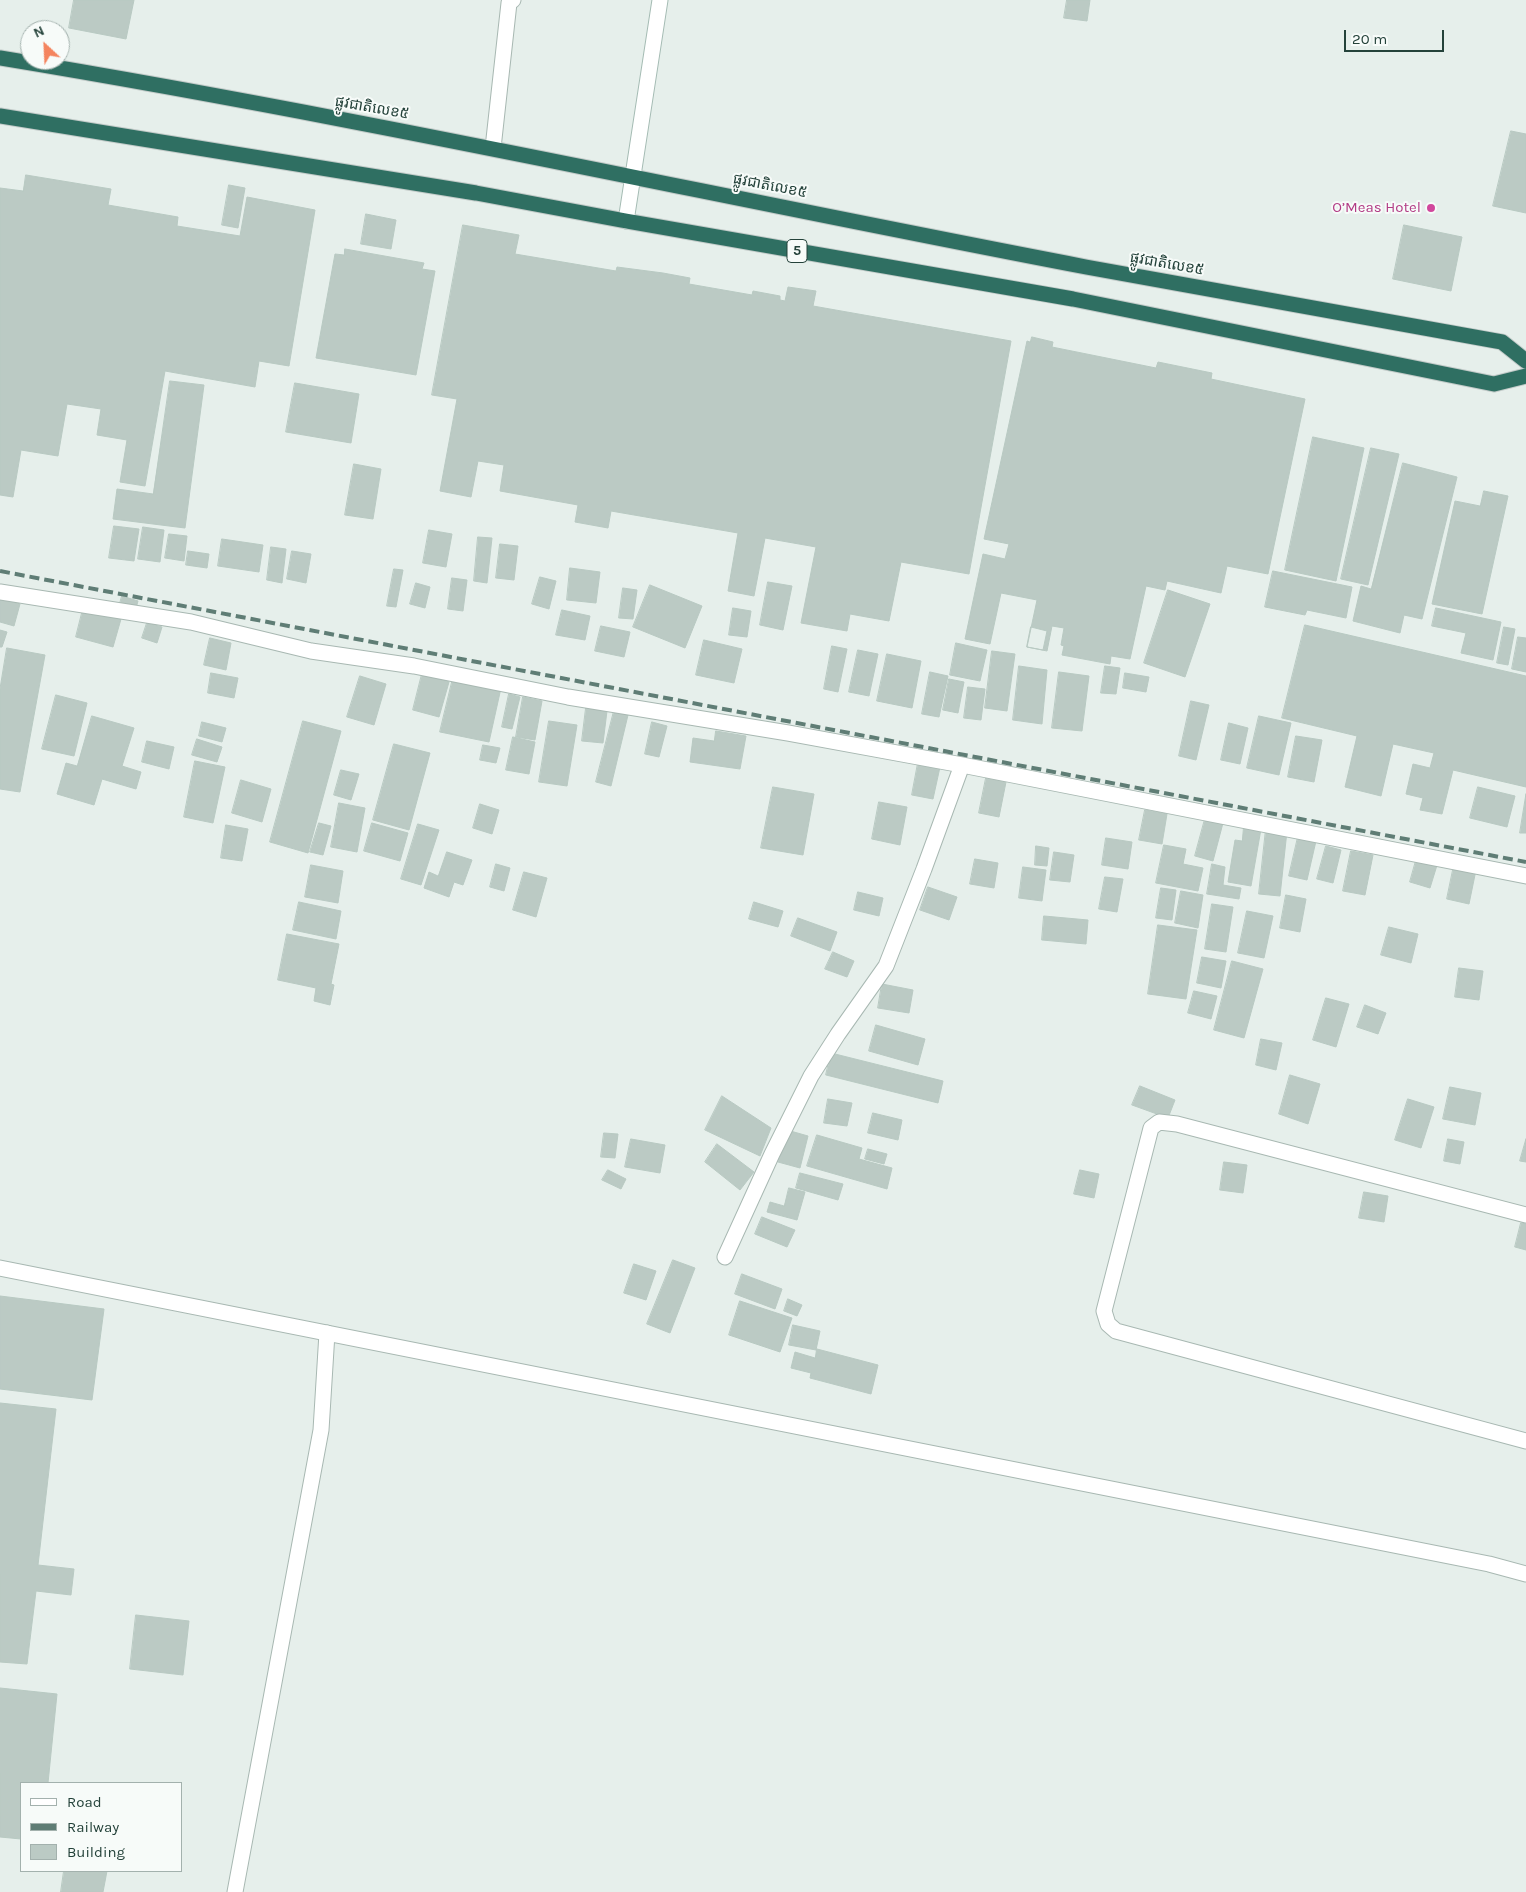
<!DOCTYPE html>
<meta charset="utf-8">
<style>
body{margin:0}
#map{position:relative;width:1526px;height:1892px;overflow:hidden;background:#e6efeb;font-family:Karla,sans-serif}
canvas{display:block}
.legend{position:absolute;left:20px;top:1782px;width:162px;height:90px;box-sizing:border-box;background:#f7fbf9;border:1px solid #a3b1ad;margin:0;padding:6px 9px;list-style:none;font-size:15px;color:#24423a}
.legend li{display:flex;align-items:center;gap:10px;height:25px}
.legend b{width:25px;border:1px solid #a3b1ad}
.north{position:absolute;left:20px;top:20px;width:50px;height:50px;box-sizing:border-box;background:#f7fbf9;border:1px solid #a3b1ad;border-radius:50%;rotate:335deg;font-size:14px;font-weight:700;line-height:20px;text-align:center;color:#24423a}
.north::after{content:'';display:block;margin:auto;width:18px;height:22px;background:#f4845f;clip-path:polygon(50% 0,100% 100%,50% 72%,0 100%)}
.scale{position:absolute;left:1344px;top:30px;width:100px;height:22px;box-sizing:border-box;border:2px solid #24423a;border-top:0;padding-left:6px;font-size:15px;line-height:18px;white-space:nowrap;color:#24423a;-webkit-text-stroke:4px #f7fbf9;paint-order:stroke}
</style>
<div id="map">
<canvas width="1526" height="1892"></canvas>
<ul class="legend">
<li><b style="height:6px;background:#fff"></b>Road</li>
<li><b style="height:6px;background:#5f7d75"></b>Railway</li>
<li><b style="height:14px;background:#bbcac4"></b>Building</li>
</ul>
<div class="north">N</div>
<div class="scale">20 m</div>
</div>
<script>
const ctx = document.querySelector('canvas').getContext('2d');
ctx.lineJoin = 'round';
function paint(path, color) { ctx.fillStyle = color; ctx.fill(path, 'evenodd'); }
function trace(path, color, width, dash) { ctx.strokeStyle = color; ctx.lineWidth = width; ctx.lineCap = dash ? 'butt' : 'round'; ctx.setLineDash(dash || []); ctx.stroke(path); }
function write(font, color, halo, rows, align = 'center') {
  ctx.font = font + ' Karla,"Noto Sans Khmer",sans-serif'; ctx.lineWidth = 4; ctx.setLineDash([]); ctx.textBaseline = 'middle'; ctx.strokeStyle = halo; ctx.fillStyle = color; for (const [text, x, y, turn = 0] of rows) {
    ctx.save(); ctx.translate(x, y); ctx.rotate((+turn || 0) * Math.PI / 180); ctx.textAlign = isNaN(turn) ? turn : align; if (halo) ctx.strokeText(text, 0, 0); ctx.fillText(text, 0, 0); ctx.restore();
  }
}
const building = new Path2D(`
 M74 0H134L126 39 69 28Z
 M1067 0H1090L1087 21 1064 18Z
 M1511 131 1526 134V213L1493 206Z
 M26 175 111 189 108 205 178 217 177 226 240 236 247 197 315 210 289 366 259 361 255 387 165 371 145 486 120 482 127 440 97 435 101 409 67 404 58 456 21 450 13 497 0 495V188L23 191Z
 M229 185 245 188 238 228 222 225Z
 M366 214 396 220 391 249 361 244Z
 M463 225 519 235 515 254 616 271 617 267 663 273 690 278 689 284 752 295 753 291 780 296V300L785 301 788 287 816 291 813 306 1011 341 969 574 901 562 889 621 850 614 847 631 801 623 816 547 765 538 754 596 728 591 738 533 611 511 608 528 575 522 578 505 500 491 504 465 478 461 471 497 440 491 457 399 432 395Z
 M1404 225 1462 237 1451 291 1393 279Z
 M345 249 424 263 422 269 435 271 416 375 316 358 335 254 344 255Z
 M1032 337 1053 342 1052 347 1156 368 1158 362 1212 373 1211 379 1305 399 1268 574 1227 566 1221 593 1167 581 1165 590 1146 586 1130 659 1111 656 1110 664 1062 655 1064 646 1061 645 1064 628 1052 626 1047 651 1027 647 1037 600 1001 593 990 644 965 639 983 554 1005 559 1009 544 984 539 1027 341 1030 342Z
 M170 381 204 385 185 528 113 519 117 489 153 494Z
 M295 383 359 394 351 443 286 432Z
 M1313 437 1364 448 1336 581 1285 570Z
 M1371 448 1399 454 1368 585 1341 579Z
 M1403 463 1457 477 1422 619 1404 615 1400 633 1353 621 1361 586 1371 589Z
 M354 464 381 469 373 519 345 515Z
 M1484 491 1508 496 1482 614 1432 604 1455 501 1480 506Z
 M114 526 139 529 134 561 109 558Z
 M143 527 164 530 160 562 138 559Z
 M429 530 452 534 446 567 423 563Z
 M169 534 187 536 184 561 165 558Z
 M478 537 492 538 487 583 474 581Z
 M222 539 263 545 259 572 218 566Z
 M500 544 518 546 514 580 496 578Z
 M271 547 286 549 282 583 267 580Z
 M188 551 209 554 207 568 186 565Z
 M292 551 311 554 306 583 287 579Z
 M570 568 600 572 596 603 567 600Z
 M394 569 403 570 396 607 387 606Z
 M1273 571 1352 587 1346 618 1307 610 1305 615 1265 607Z
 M540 577 556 581 549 609 532 604Z
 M452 578 467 580 463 611 448 609Z
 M768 582 792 586 783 630 760 625Z
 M416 583 430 587 425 608 410 604Z
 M650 585 702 606 685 648 633 627Z
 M623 588 637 590 633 619 619 618Z
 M1168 590 1210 604 1185 677 1144 663Z
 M122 596 138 601 135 612 119 607Z
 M0 598 20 604 14 626 0 622Z
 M733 608 751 611 747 637 729 635Z
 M1436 608 1501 622 1493 660 1461 653 1466 633 1432 626Z
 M83 609 121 619 113 647 76 637Z
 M562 610 590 616 585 640 556 635Z
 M147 623 162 627 157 643 142 638Z
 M1305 625 1526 676V787L1453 770 1442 814 1420 810 1423 798 1406 794 1413 764 1430 768 1434 753 1393 744 1381 796 1345 787 1357 736 1282 718Z
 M601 626 630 632 624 657 595 651Z
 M1031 627 1047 631 1043 650 1027 647Z
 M1504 627 1515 629 1508 665 1497 663Z
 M0 630 7 632 2 647H0Z
 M1518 637 1526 638V672L1512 669Z
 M210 638 231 643 226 670 204 665Z
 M704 640 742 649 734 683 696 675Z
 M956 643 987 650 980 681 950 675Z
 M832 646 847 649 838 692 824 689Z
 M7 648 45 655 20 792 0 789V689Z
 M858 650 878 654 869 696 849 692Z
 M992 651 1015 654 1007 711 985 708Z
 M887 654 921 661 912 708 877 701Z
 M1019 666 1047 670 1042 724 1013 720Z
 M1105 666 1120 668 1116 694 1101 693Z
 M930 672 948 676 939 717 922 714Z
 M1059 672 1089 676 1082 731 1052 728Z
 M211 673 238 678 234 698 208 693Z
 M1125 673 1149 677 1146 692 1123 688Z
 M422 674 449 682 439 717 413 710Z
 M360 676 386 684 374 725 347 717Z
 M453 678 501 688 489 742 440 732Z
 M949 679 964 682 958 713 943 710Z
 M968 687 985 689 981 720 964 718Z
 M509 694 520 697 512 729 502 727Z
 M56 695 87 703 74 756 42 749Z
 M523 697 542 701 535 740 516 737Z
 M1191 701 1209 705 1196 760 1179 756Z
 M586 708 607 711 603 743 582 741Z
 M614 711 628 715 611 786 596 782Z
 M92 716 134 728 122 766 141 772 136 789 102 779 94 805 57 794 66 763 77 766Z
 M1259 716 1291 723 1279 775 1247 768Z
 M303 721 341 731 308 853 270 842Z
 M549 721 577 725 567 786 539 782Z
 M202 722 226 728 222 742 199 736Z
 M652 722 667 726 659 757 645 754Z
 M1229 723 1248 728 1240 764 1221 760Z
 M716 731 746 736 740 769 690 762 693 738 714 741Z
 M1296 736 1322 740 1314 782 1288 777Z
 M513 737 535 742 529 774 506 770Z
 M197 739 222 747 217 762 192 755Z
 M147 741 174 747 169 769 142 762Z
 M394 744 430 753 409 830 373 820Z
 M483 745 500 748 496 763 480 760Z
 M195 761 225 767 213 823 184 817Z
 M918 763 940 767 933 799 912 795Z
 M341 770 359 774 351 800 334 795Z
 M986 778 1006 782 999 817 979 813Z
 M241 780 271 789 262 822 232 813Z
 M773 787 814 794 803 855 761 848Z
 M1478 787 1515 796 1507 827 1470 818Z
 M1526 794V833H1520Z
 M879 802 907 807 900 845 872 839Z
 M339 803 365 808 357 852 331 847Z
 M480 804 499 810 492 834 473 828Z
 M1145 810 1167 814 1162 844 1139 840Z
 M1205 819 1223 823 1213 861 1195 856Z
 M319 823 331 826 323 855 310 852Z
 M372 823 408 833 400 861 364 851Z
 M418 824 439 830 421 885 401 879Z
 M226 825 248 829 242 861 221 858Z
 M1244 826 1261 829 1251 886 1228 882 1235 840 1242 841Z
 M1266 829 1287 831 1280 896 1259 894Z
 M1298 837 1316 841 1307 880 1289 876Z
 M1106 838 1132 842 1128 869 1102 865Z
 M1164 845 1186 849 1183 864 1203 868 1198 891 1156 883Z
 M1036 846 1049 848 1047 866 1035 865Z
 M1326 846 1341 850 1333 883 1317 879Z
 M1351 851 1373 855 1365 895 1343 891Z
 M447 852 472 860 463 885 454 882 449 897 424 888 429 872 438 876Z
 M1054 852 1074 855 1070 882 1050 880Z
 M1417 857 1438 862 1430 888 1410 882Z
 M975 859 998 863 994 888 970 884Z
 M496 864 510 868 504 891 490 887Z
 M1212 864 1225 867 1223 885 1241 888 1239 899 1207 894Z
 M311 865 343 871 338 903 305 897Z
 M1454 865 1476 870 1469 904 1447 899Z
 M1023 867 1046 870 1042 901 1019 898Z
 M524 872 547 878 536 917 513 910Z
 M1105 877 1123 879 1117 912 1099 909Z
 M928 887 957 897 949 920 920 910Z
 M1161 888 1176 890 1172 920 1156 918Z
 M1181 891 1203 895 1198 928 1175 923Z
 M858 892 883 898 879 916 854 910Z
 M1286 895 1306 899 1300 932 1280 928Z
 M299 902 341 911 336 939 293 930Z
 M754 902 783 911 778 927 749 919Z
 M1212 904 1233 907 1226 952 1205 949Z
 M1247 911 1273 916 1264 958 1238 953Z
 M1044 916 1088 920 1086 944 1042 940Z
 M798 918 837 932 830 951 791 936Z
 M1158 925 1197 930 1186 999 1148 994Z
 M1389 927 1418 934 1411 963 1381 955Z
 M287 934 339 944 331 984 334 985 330 1005 314 1001 316 988 278 980Z
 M833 952 854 961 847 977 825 969Z
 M1202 957 1226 961 1221 988 1197 983Z
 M1232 961 1263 969 1244 1038 1214 1030Z
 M1459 968 1483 971 1479 1000 1455 997Z
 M882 984 913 990 909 1013 878 1008Z
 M1194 991 1217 996 1211 1019 1188 1013Z
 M1326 998 1349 1004 1336 1047 1313 1040Z
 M1365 1005 1386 1013 1378 1034 1357 1027Z
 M876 1025 925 1039 918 1065 869 1051Z
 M1261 1039 1282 1043 1276 1070 1256 1065Z
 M831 1053 943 1081 938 1103 826 1075Z
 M1290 1075 1320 1084 1308 1124 1279 1114Z
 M1140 1086 1175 1100 1168 1118 1132 1105Z
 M1450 1087 1481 1093 1475 1125 1443 1119Z
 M722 1096 771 1128 760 1156 705 1130Z
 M828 1099 852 1103 847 1126 824 1123Z
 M1408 1099 1434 1107 1421 1148 1395 1140Z
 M873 1113 902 1120 898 1140 868 1133Z
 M787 1130 808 1136 800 1168 778 1162Z
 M604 1133 618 1134 615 1158 601 1157Z
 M817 1135 862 1148 859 1159 892 1168 887 1189 807 1166Z
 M631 1139 665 1145 660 1173 625 1167Z
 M1448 1139 1464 1142 1460 1164 1444 1161Z
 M1526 1139V1162L1520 1161Z
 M717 1144 754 1172 740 1190 705 1162Z
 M868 1149 887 1154 884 1164 865 1159Z
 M1224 1162 1247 1165 1243 1193 1220 1190Z
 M608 1170 626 1179 621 1189 602 1180Z
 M1080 1170 1099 1174 1094 1198 1074 1194Z
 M800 1173 843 1184 838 1200 796 1188Z
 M789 1188 805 1192 797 1220 767 1212 770 1202 784 1206Z
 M1364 1192 1388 1196 1384 1222 1359 1218Z
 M762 1217 795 1230 787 1247 755 1234Z
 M1521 1223 1526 1224V1250L1515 1247Z
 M673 1260 695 1268 670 1333 647 1324Z
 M634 1264 656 1271 646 1300 624 1293Z
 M742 1274 782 1289 775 1309 735 1294Z
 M0 1296 104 1309 92 1400 0 1389Z
 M788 1299 802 1305 797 1316 784 1311Z
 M740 1301 792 1318 780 1352 729 1335Z
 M793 1325 820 1331 816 1350 789 1345Z
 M817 1349 878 1365 871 1394 810 1378 811 1373 791 1368 795 1352 815 1358Z
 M0 1403 56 1409 38 1565 74 1569 71 1595 36 1591 27 1664 0 1662Z
 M136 1615 189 1621 183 1675 130 1669Z
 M0 1688 57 1694 48 1783H21V1839L0 1837Z
 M64 1871H107L103 1892H61Z`);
const lane = new Path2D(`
 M493 148 509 3 513 0
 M235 1892 321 1430 327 1333`);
const street = new Path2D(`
 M0 592 191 622 311 651 414 666 568 697 788 733 962 765 1526 876
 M1526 1215 1177 1124 1159 1122 1151 1128 1104 1311 1108 1324 1116 1331 1526 1441
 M725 1257 772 1154 811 1076 838 1034 886 966 924 869 962 765
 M0 1268 1489 1564 1526 1574`);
const secondary = new Path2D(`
 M626 221 660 0`);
const highway = new Path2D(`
 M0 58C364 118 724 198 1086 267 1224 293 1363 317 1502 342L1526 361
 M0 116 476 193 626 221 1073 299 1494 384 1526 376`);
const rail = new Path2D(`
 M0 571 1526 862`);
const markers = [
 [1431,208,5,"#d1479c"]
];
const shields = [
 [797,251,20]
];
const shieldNames = [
 ["5",797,251]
];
const streetNames = [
 ["ផ្លូវជាតិលេខ៥",372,108,10],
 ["ផ្លូវជាតិលេខ៥",770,186,11],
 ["ផ្លូវជាតិលេខ៥",1167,264,10]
];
const hotelNames = [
 ["O’Meas Hotel",1421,208]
];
paint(building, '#bbcac4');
trace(building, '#b8c9c2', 1);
trace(lane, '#a8b8b2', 17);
trace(street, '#a8b8b2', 17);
trace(secondary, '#a4bbb3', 17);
trace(highway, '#c2cac8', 17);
trace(lane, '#fff', 15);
trace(street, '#fff', 15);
trace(secondary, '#fff', 15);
trace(highway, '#2f6f62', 15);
trace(rail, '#5f7d75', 4, [10, 5]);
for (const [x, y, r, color] of markers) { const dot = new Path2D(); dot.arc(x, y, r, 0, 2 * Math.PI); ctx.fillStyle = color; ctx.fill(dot); trace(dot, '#f7fbf9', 2); }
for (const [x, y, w] of shields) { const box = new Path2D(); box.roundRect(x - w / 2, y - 11.5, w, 23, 4); ctx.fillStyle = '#f7fbf9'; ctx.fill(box); trace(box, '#24423a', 1); }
write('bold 14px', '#24423a', null, shieldNames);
write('15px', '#24423a', '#f7fbf9', streetNames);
write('15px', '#b23c85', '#f7fbf9', hotelNames, 'right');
</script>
